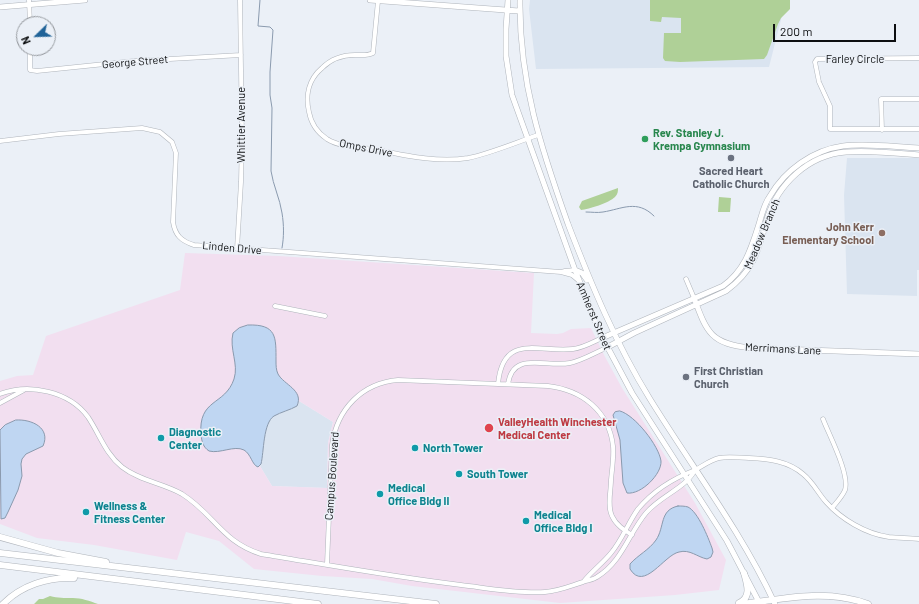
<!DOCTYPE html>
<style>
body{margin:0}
#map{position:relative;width:919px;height:604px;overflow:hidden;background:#ebf0f7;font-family:Barlow,sans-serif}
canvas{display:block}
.north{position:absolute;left:16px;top:16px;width:40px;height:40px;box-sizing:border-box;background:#ebf0f7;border:1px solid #92969b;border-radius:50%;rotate:247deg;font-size:11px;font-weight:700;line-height:16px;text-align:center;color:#0d0f11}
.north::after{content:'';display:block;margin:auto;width:14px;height:18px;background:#206398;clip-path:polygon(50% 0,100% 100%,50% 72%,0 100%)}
.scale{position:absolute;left:773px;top:24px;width:123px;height:18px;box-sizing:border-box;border:2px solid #0d0f11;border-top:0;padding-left:5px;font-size:12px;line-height:14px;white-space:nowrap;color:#0d0f11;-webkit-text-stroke:3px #ebf0f7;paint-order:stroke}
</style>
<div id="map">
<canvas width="919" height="604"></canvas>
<div class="north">N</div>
<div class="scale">200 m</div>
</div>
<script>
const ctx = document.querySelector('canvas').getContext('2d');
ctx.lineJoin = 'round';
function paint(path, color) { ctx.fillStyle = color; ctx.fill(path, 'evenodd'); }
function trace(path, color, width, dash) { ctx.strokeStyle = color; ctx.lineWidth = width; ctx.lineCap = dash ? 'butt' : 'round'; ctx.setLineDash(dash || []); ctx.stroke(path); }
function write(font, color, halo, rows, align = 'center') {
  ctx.font = font + ' Barlow,sans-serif'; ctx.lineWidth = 3; ctx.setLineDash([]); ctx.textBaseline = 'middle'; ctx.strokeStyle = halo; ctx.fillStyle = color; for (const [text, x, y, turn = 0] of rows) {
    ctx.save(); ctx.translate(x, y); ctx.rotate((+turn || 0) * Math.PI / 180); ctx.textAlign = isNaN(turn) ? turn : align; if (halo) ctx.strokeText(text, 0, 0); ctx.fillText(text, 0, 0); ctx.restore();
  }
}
const built = new Path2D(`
 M530 0H786L769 67 536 69 529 9Z
 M847 158H919V270H917V296L847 294 844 195Z
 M299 401 333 422 328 443 327 488 272 486 260 466 266 429 268 421 275 415 297 406Z`);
const medical = new Path2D(`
 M185 253 279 256 534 273 531 333 557 334 563 333 571 329 591 328 604 355 622 388 695 503 726 560 719 590 675 595 560 603 412 586 372 579 322 576 254 569 219 541 186 532 177 560 94 545 37 538 0 524V381L17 376 33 375 46 336 180 290ZM299 401 333 422 328 443 327 488 272 486 260 466 266 429 268 421 275 415 297 406Z`);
const green = new Path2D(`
 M650 0H790V9L781 18 778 24 767 55 764 59 680 62 665 61 663 58 664 33H681V18L662 17 661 22 650 21Z
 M618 188C618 191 618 194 615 197 609 203 589 209 581 210L579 207 582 201Z
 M719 197 731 198 730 212H718Z
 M50 596C58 598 64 598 73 598 81 598 90 601 98 604H34L39 599H43Z`);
const water = new Path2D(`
 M248 325C277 324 276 337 276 361 276 365 276 370 278 374 284 385 304 390 297 406 290 410 281 412 274 416 263 423 264 452 261 464L258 467C252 465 251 454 244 450 234 445 220 454 209 451 203 447 202 442 201 435 198 398 225 406 234 379 239 364 229 349 233 333L239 328Z
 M620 411C635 415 659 446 661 461 662 474 641 495 627 493L623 483 620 440 613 415 615 412Z
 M16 420C32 419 51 428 43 446L26 454 22 459 21 464 22 476 18 490 8 512 5 518 1 519 0 430 5 425Z
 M678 506C681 506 685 506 688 507 698 512 708 537 712 548L713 552 711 557 707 559C697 557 690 549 679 552 664 555 644 592 630 569V564C638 555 649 550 656 540 665 527 659 510 678 506Z`);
const stream = new Path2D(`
 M260 0 258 26 270 27 273 30 270 72V95L272 108 271 171C273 185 280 199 282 213 284 225 284 237 282 248
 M586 212C592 212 597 213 603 212 622 209 637 199 654 216`);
const minor = new Path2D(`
 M29 0 30 24
 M378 1 373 53C368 56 361 55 355 55 343 55 331 59 322 68 309 79 305 95 309 112 311 123 318 133 327 139 340 147 357 147 372 149 403 155 436 163 468 158 489 154 517 142 538 135
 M30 48V70L37 71 134 61 241 55
 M919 58 817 59 815 62 819 82 830 106V129H919
 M882 130 881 99H919
 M0 141 59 134 142 128 160 132 172 142 176 153 173 222C175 235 181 241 194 245L561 272 572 275 578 280
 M237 249 241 182 242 138 240 0
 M561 272 565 271 575 270
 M686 279 694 298
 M275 306 325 316
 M498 384C503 332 539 353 573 349 583 348 593 342 602 338
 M508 384C513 350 546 368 570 363 583 360 594 353 606 348
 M0 394C29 383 69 391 88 417 100 435 105 453 122 467 140 481 163 483 182 494 214 514 222 542 261 554 328 565 394 577 461 585 487 588 520 594 545 592 559 591 570 586 583 582 588 580 593 580 597 577 622 562 629 533 646 513 660 496 686 488 695 470
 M0 403 24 390
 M823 419C829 435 850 474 845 490 842 497 836 503 832 508
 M327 564 332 445C337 409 362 383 398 380L548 386C582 390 609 411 613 446 614 457 612 469 611 480 611 491 607 506 612 516 616 525 624 530 632 535
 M584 581C592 571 603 563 611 553 622 540 628 523 638 509 653 491 674 478 695 470 703 466 710 460 719 458 729 456 740 458 749 458 769 459 788 461 803 474 813 482 818 493 826 502 841 519 866 534 889 537 899 538 909 538 919 539`);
const major = new Path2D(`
 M370 0 519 11
 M508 0 506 29V56L512 95 575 270 600 333 632 393 727 541 760 604
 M520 0C519 82 541 148 568 224 591 284 616 344 650 399 692 467 741 531 775 604
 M0 7 85 0
 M575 270 582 273 587 280
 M694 298C707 333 711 344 751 348L919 354
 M602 338 723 286C745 270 751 249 759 224 762 214 764 204 770 196 785 170 813 150 843 146 868 143 894 147 919 148
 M606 348 634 333 726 291C754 270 758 252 767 219 778 184 808 155 846 152 870 150 895 153 919 155`);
const highway = new Path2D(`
 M0 537 58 553 106 562
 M0 553 436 604
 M0 565 318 604
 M739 603C752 597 747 584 744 573
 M3 604C22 585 48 577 74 578
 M741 604C785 599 825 588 868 604`);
const markers = [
 [645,139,4,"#2e9e5b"],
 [731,158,4,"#6b7280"],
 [882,233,4,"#8d6e63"],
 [686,377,4,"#6b7280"],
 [489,428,5,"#e0444e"],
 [161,438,4,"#0f9aa8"],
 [415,448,4,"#0f9aa8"],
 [459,474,4,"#0f9aa8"],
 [380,494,4,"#0f9aa8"],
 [86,512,4,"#0f9aa8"],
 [526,521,4,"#0f9aa8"]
];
const streetNames = [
 ["Farley Circle",855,59],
 ["George Street",135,62,-5],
 ["Whittier Avenue",241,125,-90],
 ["Omps Drive",366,148,11],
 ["Meadow Branch",762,234,-67],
 ["Linden Drive",232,248,5],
 ["Amherst Street",594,316,67],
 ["Merrimans Lane",783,349,3],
 ["Campus Boulevard",332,476,-86]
];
const leisureNames = [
 ["Rev. Stanley J.",653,133],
 ["Krempa Gymnasium",653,146]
];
const worshipNames = [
 ["Sacred Heart",731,171],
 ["Catholic Church",731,184],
 ["First Christian",694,371,"left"],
 ["Church",694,384,"left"]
];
const educationNames = [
 ["John Kerr",874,227],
 ["Elementary School",874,240]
];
const healthNames = [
 ["ValleyHealth Winchester",498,422],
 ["Medical Center",498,435]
];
const cultureNames = [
 ["Diagnostic",169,432],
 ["Center",169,445],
 ["North Tower",423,448],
 ["South Tower",467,474],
 ["Medical",388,488],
 ["Office Bldg II",388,501],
 ["Wellness &",94,506],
 ["Fitness Center",94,519],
 ["Medical",534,515],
 ["Office Bldg I",534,528]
];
paint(built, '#dae4f0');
paint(medical, '#f2dff0');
paint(green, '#afd097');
paint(water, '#bfd6f2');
trace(water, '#8a9aae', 1);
trace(stream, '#8a9aae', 1);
trace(minor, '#afb4bb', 5);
trace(major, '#afb4bb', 6);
trace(highway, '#afb4bb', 7);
trace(minor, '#fff', 4);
trace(major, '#fff', 5);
trace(highway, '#fff', 6);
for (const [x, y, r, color] of markers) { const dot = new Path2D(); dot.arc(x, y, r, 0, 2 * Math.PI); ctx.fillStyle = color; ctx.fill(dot); trace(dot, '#ebf0f7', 1.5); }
write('11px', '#0d0f11', '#ebf0f7', streetNames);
write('bold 11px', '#27864d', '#ebf0f7', leisureNames, 'left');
write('bold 11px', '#5b616d', '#ebf0f7', worshipNames);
write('bold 11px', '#785e54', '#ebf0f7', educationNames, 'right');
write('bold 11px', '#be3a42', '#ebf0f7', healthNames, 'left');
write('bold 11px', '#0d838f', '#ebf0f7', cultureNames, 'left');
</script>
